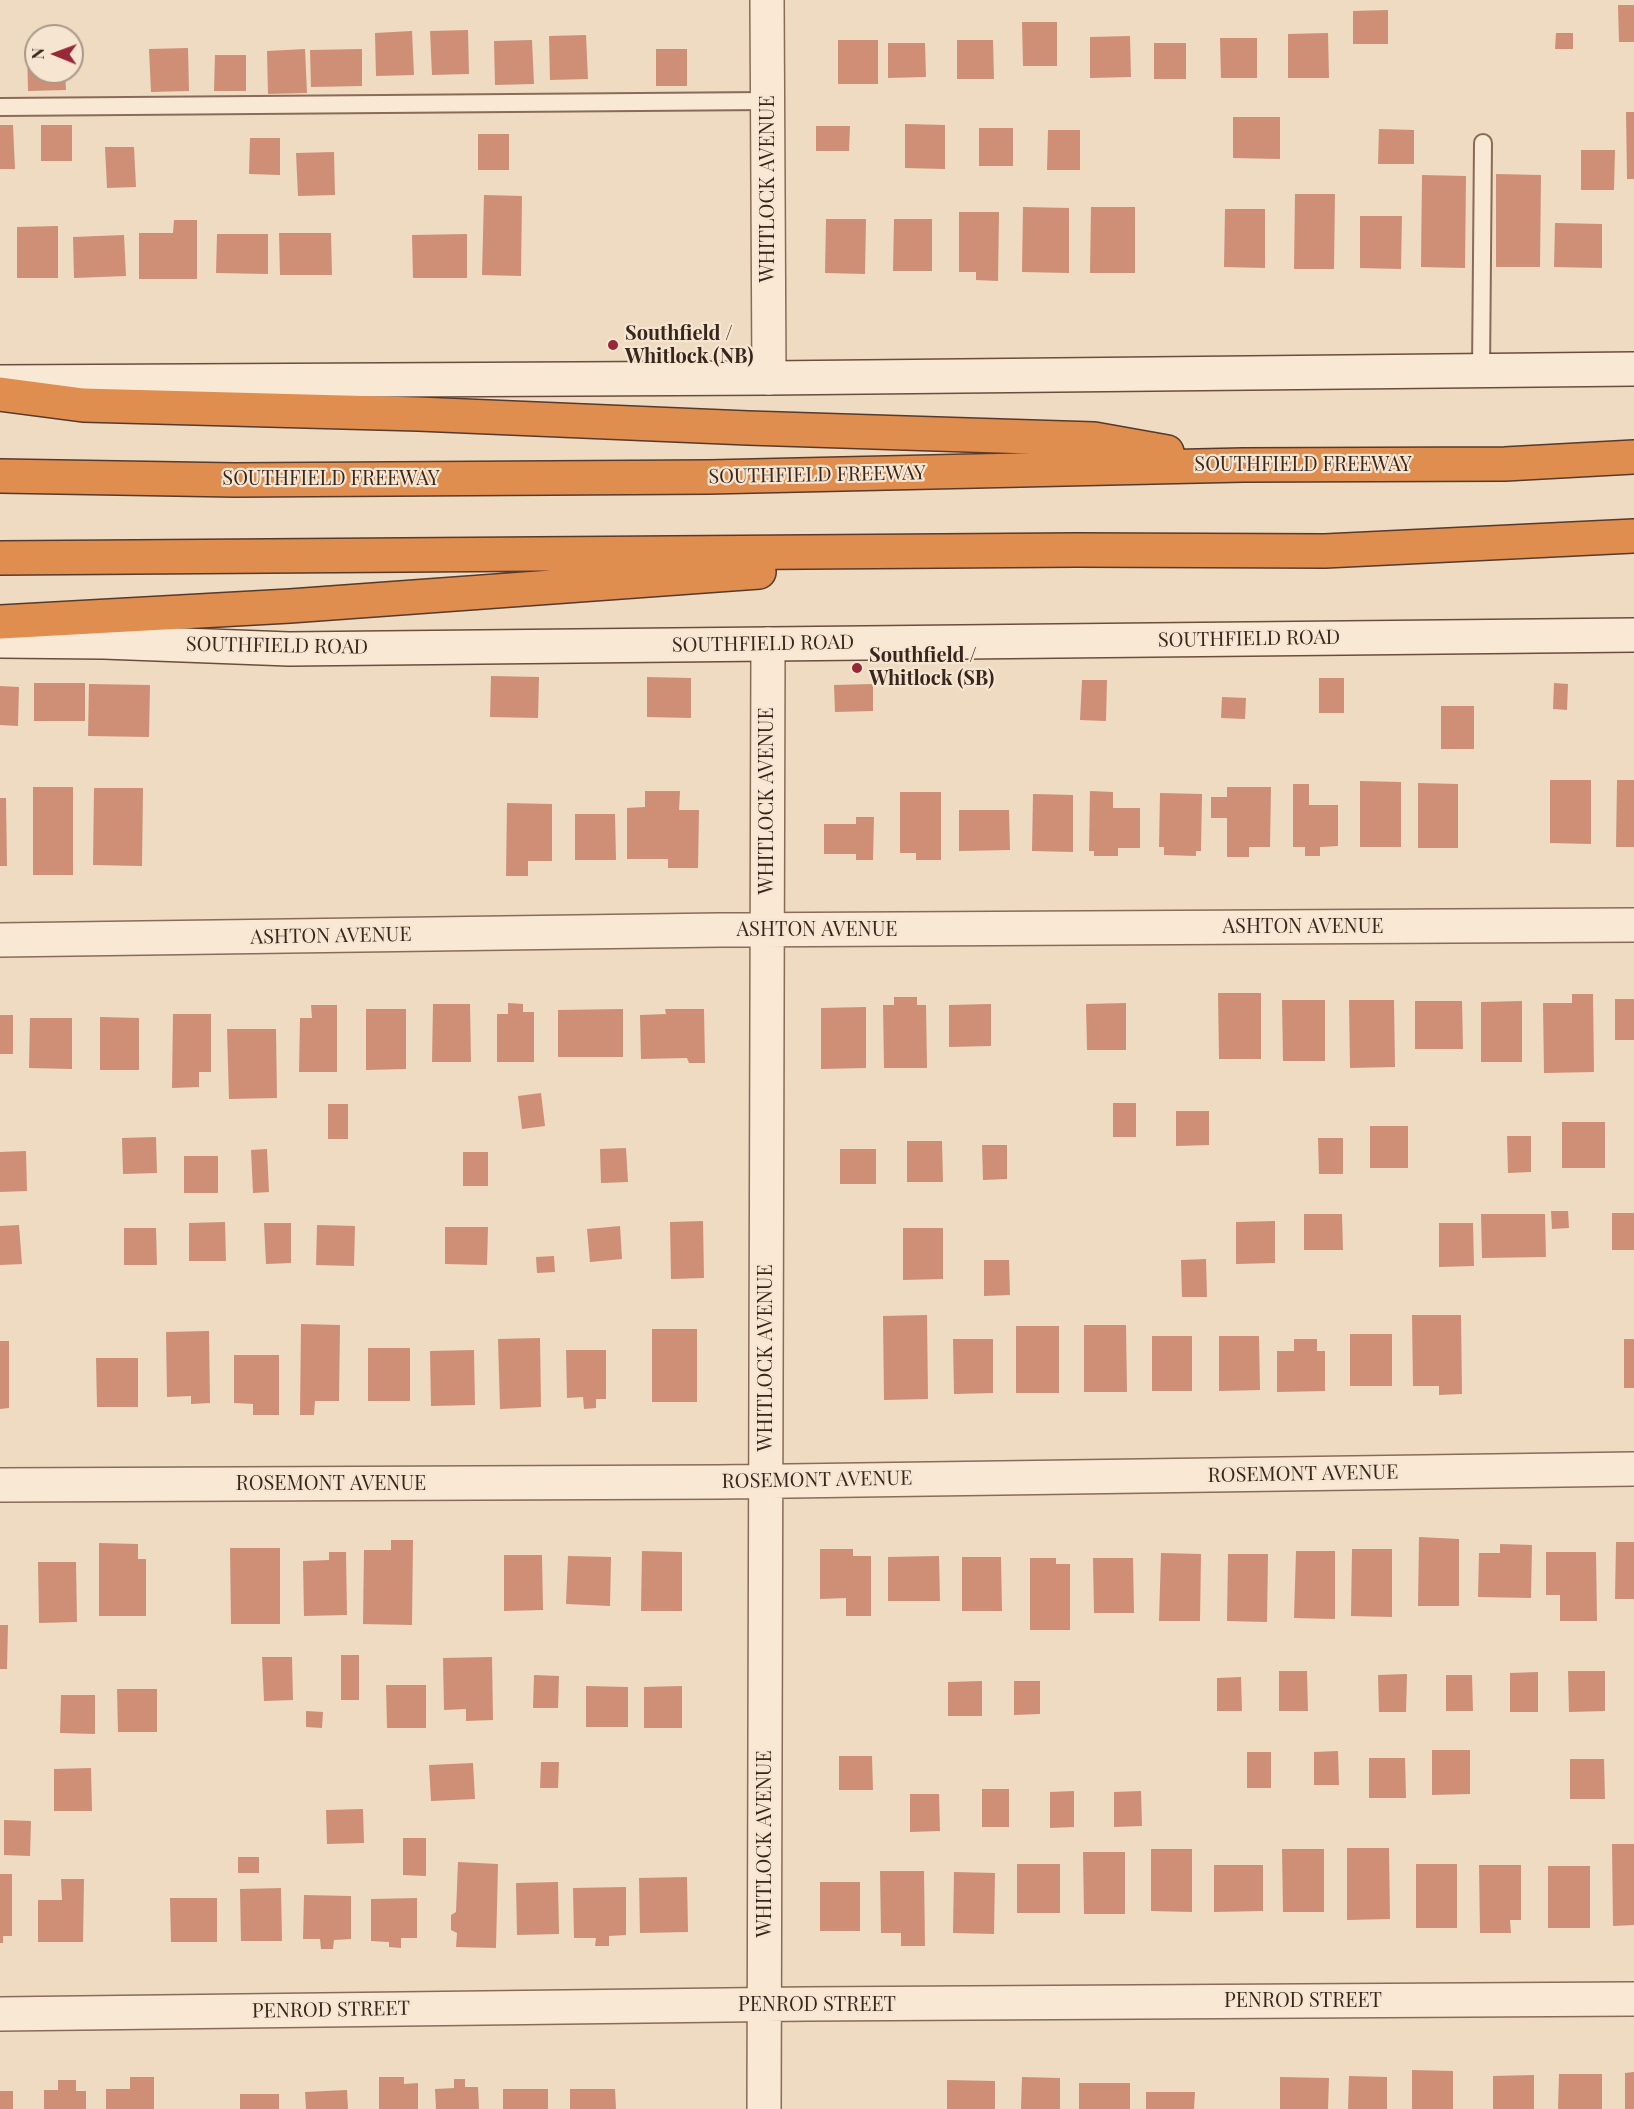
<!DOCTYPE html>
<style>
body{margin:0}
#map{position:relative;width:1634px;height:2109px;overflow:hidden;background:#efdbc1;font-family:"Playfair Display",serif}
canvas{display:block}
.north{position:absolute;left:24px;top:24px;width:60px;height:60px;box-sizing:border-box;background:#f6e6d1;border:2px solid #aa9989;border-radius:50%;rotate:271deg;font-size:16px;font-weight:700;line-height:24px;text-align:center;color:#38261d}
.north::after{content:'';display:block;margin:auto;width:21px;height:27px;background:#982737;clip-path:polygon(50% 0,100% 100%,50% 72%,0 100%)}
</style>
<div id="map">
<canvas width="1634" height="2109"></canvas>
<div class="north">N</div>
</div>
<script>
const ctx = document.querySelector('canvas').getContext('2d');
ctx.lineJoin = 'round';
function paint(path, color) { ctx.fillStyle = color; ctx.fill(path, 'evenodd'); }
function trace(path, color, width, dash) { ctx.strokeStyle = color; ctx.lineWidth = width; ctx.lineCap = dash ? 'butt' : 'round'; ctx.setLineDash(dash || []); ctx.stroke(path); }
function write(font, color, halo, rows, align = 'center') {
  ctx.font = font + ' "Playfair Display",serif'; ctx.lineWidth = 4.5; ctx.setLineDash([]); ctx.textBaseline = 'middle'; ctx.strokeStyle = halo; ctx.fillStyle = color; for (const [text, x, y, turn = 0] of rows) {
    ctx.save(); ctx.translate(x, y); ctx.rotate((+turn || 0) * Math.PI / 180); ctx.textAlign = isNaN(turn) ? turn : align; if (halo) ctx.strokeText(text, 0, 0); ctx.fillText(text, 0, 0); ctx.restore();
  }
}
const building = new Path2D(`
 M1618 5H1634V42H1619Z
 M1388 10V44H1353V11Z
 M1022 22H1057V66H1023Z
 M468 30 469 74 432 75 430 31Z
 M412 31 414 75 376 76 375 33Z
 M1328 33 1329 78H1288V34Z
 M1556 33H1573V49H1555Z
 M586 35 588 79 550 80 549 36Z
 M1130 36 1131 77 1090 78V37Z
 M1220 38H1257V78H1221Z
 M532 40 534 84 495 85 494 41Z
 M838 40H878V84H838Z
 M957 40H993L994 79H957Z
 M888 43H925L926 77 888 78Z
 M1154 43H1186V79H1154Z
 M36 47V72H65L66 90 28 91 27 48Z
 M188 48 189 91 151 92 149 49Z
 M305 49 307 93 268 94 267 51Z
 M362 49V86L311 87 310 50Z
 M656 49H687V86H656Z
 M215 55H246V91H214Z
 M1626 112H1634V179H1627Z
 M1233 117H1280V159L1233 158Z
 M905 124 945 125V169L905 168Z
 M0 125H13L15 169H0Z
 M41 125H72V161H41Z
 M816 126H850L849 151H816Z
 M979 128H1013V166H979Z
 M1379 129 1414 130V164H1378Z
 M1048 130H1080V170H1047Z
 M478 134H509V170H478Z
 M250 138H280V175L249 174Z
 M105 147H134L136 187 107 188Z
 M1581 150H1615L1614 190H1581Z
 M334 152 335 195 298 196 296 153Z
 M1496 174 1541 175 1540 267H1496Z
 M1422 175 1466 176 1465 268 1421 267Z
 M1295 194H1335L1334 269H1294Z
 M484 195 522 196 521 276 482 275Z
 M1023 207 1069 208V273L1022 272Z
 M1091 207H1135V273H1090Z
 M1225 209H1265V268L1224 267Z
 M959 212H999L998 281 976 280V272H959Z
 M1360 216H1402L1401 269 1360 268Z
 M826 219H866L865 274 825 273Z
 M894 219H932V271H893Z
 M174 220H197V279H139V233H173Z
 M1555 223 1602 224V268L1554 267Z
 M58 226V278H17V227Z
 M279 233H331L332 275H280Z
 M217 234H268V274L216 273Z
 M467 234V278H413L412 235Z
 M124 235 126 276 74 278 73 237Z
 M491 676 539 677 538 718 490 717Z
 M647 677 691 678V718L647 717Z
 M1319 678H1344V713H1319Z
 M1082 680H1107L1106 721 1080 720Z
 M34 683H85V721H34Z
 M1554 683 1568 684 1567 710 1553 709Z
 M89 684 150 685 149 737 88 736Z
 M873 684V711L835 712 834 685Z
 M0 686 19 687 18 726 0 725Z
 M1222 697 1246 698 1245 719 1221 718Z
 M1441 706H1474V749H1441Z
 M1550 780H1591V844L1550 843Z
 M1617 780H1634V847H1616Z
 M1360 781 1401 782V847H1360Z
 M1418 783 1458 784V848H1418Z
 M1293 784H1309V805H1338V846L1320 847V856H1305V847H1293Z
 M33 787H73V875H33Z
 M1227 787H1271L1270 847H1249V857H1227V818H1211V797H1227Z
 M94 788H143L142 866 93 865Z
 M645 791H680L679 810H699L698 868H668V859H627V808L645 807Z
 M1090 791 1113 792V808H1140V848H1118V856H1094V851H1089Z
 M900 792H941V860H916V853H900Z
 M1160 793 1202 794 1201 851H1196V856L1164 855V847H1159Z
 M1033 794 1073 795V852L1032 851Z
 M0 798H6L7 866H0Z
 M507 803 552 804V861H528V876H506Z
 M959 810H1009L1010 850 959 851Z
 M575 814H615L616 860H575Z
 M856 817H874L873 860H856V854H824V824H856Z
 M1218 993H1261V1059H1219Z
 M1572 994H1593L1594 1072 1544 1073 1543 1003H1572Z
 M894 997H917V1005H926L927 1068H884L883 1005H894Z
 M1615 999H1634V1040H1615Z
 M1282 1000H1325V1061H1283Z
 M1349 1000H1394L1395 1067 1350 1068Z
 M1415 1001H1462L1463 1049H1415Z
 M1522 1001V1062H1481V1002Z
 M508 1003 523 1004V1012H534V1062H497V1014H508Z
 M1126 1003V1050H1087L1086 1004Z
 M433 1004H470L471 1062H432Z
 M991 1004V1046L949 1047V1005Z
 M311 1005H337V1072H299L300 1018H312Z
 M866 1007V1068L821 1069V1008Z
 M366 1009H406V1069L366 1070Z
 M623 1009V1057H558V1010Z
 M665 1009H704L705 1063H689L687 1058 641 1059 640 1015 666 1014Z
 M173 1014H211V1072H199V1087L172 1088Z
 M0 1015H13V1054H0Z
 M100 1017 139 1018V1070H100Z
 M30 1018H72V1069L29 1068Z
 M227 1029H276L277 1098 229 1099Z
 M541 1093 545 1126 522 1129 518 1096Z
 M1113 1103H1136V1137H1113Z
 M328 1104H348V1139H328Z
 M1176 1111H1209V1145L1176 1146Z
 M1562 1122H1605V1168H1562Z
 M1370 1126H1408V1168H1370Z
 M1507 1136H1531V1172L1508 1173Z
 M156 1137 157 1173 123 1174 122 1138Z
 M1318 1138H1343V1174H1319Z
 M907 1141H942L943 1182H907Z
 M982 1145H1007V1179L983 1180Z
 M626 1148 628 1182 601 1183 600 1149Z
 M267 1149 269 1192 253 1193 251 1150Z
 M840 1149H876V1184H840Z
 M26 1151 27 1191 0 1192V1152Z
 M463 1152H488V1186H463Z
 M184 1156H218V1193H184Z
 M1551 1211H1568L1569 1228 1552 1229Z
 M1612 1213H1634V1250H1612Z
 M1304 1214H1342L1343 1250H1304Z
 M1481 1214H1545L1546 1257 1482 1258Z
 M703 1221 704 1278 671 1279 670 1222Z
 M1275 1221V1263L1236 1264V1222Z
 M225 1222 226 1261H189V1223Z
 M264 1223H291V1263L266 1264Z
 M1439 1223H1473L1474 1266 1439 1267Z
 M19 1225 22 1264 0 1265V1226Z
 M317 1225 355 1226 354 1266 316 1265Z
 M620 1226 622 1259 590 1262 587 1229Z
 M445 1227H488L487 1265 445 1264Z
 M124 1228H156L157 1265H124Z
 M903 1228H943V1279L903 1280Z
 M554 1256 555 1272 537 1273 536 1257Z
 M1206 1259 1207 1297H1182L1181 1260Z
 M984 1260H1009L1010 1295 984 1296Z
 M927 1315 928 1399 884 1400 883 1316Z
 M1412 1315H1461L1462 1394 1439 1395V1386H1413Z
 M301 1324 340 1325 339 1401H315L314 1415H300Z
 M1084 1325H1126L1127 1392H1084Z
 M1016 1326H1059V1393H1016Z
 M652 1329H697V1402H652Z
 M209 1331 210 1403 191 1404V1396L167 1397 166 1332Z
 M1350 1334H1392V1386H1350Z
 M1152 1336H1192V1391H1152Z
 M1219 1336H1259L1260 1390 1219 1391Z
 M540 1338 541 1407 500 1409 498 1339Z
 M953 1339H993V1393L954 1394Z
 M1294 1339H1317V1351H1325V1391L1277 1392V1351H1294Z
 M1624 1339H1634V1388H1624Z
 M0 1341H9V1408L0 1409Z
 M368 1348H410V1401H368Z
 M474 1350 475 1405 431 1406 430 1351Z
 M566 1350H606V1399H596V1408L584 1409 583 1397 567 1398Z
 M234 1355H279V1415H253V1404L234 1403Z
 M96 1358H138V1407H97Z
 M1419 1537 1459 1539V1606H1418Z
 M391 1540H413L412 1625 363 1624 364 1550H391Z
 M1616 1542H1634V1599H1615Z
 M99 1543 138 1544V1559H146V1616H99Z
 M1500 1544 1532 1545 1531 1598 1478 1597 1479 1553H1500Z
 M230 1548H280V1624H231Z
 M820 1549H853V1556H871V1616H846V1598L820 1599Z
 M1352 1549H1392V1617L1351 1616Z
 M642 1551 682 1552V1611H641Z
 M1296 1551H1335V1619L1294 1618Z
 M329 1552H346L347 1615 304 1616 303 1561 329 1560Z
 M1546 1552H1596L1597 1621H1560V1595H1546Z
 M1161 1553 1201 1554 1200 1621H1159Z
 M1228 1554H1268L1267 1622 1227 1621Z
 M504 1555H542L543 1610 504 1611Z
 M568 1556 611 1557 610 1606 566 1604Z
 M939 1556 940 1601H888V1557Z
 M962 1557H1001L1002 1611H962Z
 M1030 1558H1056V1564H1070V1630H1030Z
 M1093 1558H1133L1134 1613H1094Z
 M38 1562H76L77 1622 39 1623Z
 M0 1625H8L7 1669H0Z
 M341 1655H359V1700H341Z
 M262 1657H292L293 1700 264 1701Z
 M492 1657 493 1720 466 1721V1709L444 1710 443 1658Z
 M1279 1671H1307L1308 1711H1279Z
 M1568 1671H1605V1711L1569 1712Z
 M1538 1672V1712H1510V1673Z
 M1407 1674 1406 1712H1379L1378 1675Z
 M534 1675 559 1676 558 1708H533Z
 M1446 1675H1472L1473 1711H1446Z
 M1241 1677 1242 1711H1217V1678Z
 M982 1681V1716H948V1682Z
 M1014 1681H1040V1714L1014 1715Z
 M386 1685H426V1728H387Z
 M586 1686 628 1687V1727H586Z
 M682 1686V1728H644V1687Z
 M117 1689H157V1732H118Z
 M61 1695H95V1734L60 1733Z
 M306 1711 323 1712 322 1728 306 1727Z
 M1432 1750H1470V1794L1432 1795Z
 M1338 1751 1339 1785H1314V1752Z
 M1247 1752H1271V1788H1247Z
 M839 1756H872L873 1790H839Z
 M1369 1758H1405L1406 1798H1369Z
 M1570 1759H1604L1605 1799H1570Z
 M541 1762H559L558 1788H540Z
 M473 1763 475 1799 431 1801 429 1765Z
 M91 1768 92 1811H54V1769Z
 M982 1789H1009V1827H982Z
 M1074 1791V1827L1050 1828V1792Z
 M1141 1791 1142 1826 1114 1827V1792Z
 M910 1794H939L940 1831 910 1832Z
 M363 1809 364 1843 327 1844 326 1810Z
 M4 1820 31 1821 30 1856 4 1855Z
 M403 1838H426V1876L403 1875Z
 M1612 1844H1634V1925L1613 1926Z
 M1347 1848H1389L1390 1919 1347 1920Z
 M1151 1849H1192V1912L1151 1911Z
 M1282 1849H1324V1912H1283Z
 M1083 1852H1125V1914H1084Z
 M238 1857H259V1873H238Z
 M458 1862 498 1864 496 1948 456 1947 457 1933 451 1930V1915L456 1912Z
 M1017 1864H1060V1913H1017Z
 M1416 1864H1457V1928H1416Z
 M1214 1865H1263V1911L1214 1912Z
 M1479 1865H1521V1920H1510L1511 1933H1480Z
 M1548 1866H1590V1928H1548Z
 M880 1871H924L925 1946H901V1933H881Z
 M954 1872 995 1873 994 1934 953 1933Z
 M0 1874H12V1936H3V1943H0Z
 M687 1877 688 1932 640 1933 639 1878Z
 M61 1879H84L83 1942H38V1900H62Z
 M558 1882 559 1934 517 1935 516 1883Z
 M820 1882H860V1931H820Z
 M626 1887V1935L609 1936V1946H595L596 1938H574L573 1888Z
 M281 1888 282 1941H241L240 1889Z
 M304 1895 351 1896V1939L334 1940 333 1949H321L320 1939H303Z
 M170 1898H217V1942H171Z
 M417 1898V1938H401V1948L389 1947V1942L371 1941V1899Z
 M1412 2070 1453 2071V2109H1412Z
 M1634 2072V2109H1625V2073Z
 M1559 2074H1602V2109H1558Z
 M1534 2075V2109H1493V2076Z
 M1349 2076 1387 2077V2109H1348Z
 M130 2077H154V2109H106V2089H130Z
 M379 2077H404V2084L418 2083V2109H379Z
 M1022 2077 1060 2078V2109H1021Z
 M1280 2077 1329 2078 1328 2109H1280Z
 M454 2079H465V2087H478L479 2109H436L435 2089 454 2088Z
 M58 2080H76V2091H86V2109H44V2090H58Z
 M947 2080 995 2081V2109H947Z
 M1079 2083H1130V2109H1079Z
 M503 2089H548V2109H503Z
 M570 2089H615L616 2109H570Z
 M347 2090 348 2109H306L305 2092Z
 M0 2091H13V2109H0Z
 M1146 2092H1195L1194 2109H1146Z
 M240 2094H279V2109H240Z`);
const service = new Path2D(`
 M0 107 767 101
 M1481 371 1483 143`);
const minor = new Path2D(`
 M767 0 769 378
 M0 940 720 930 1634 925
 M0 1485 719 1482 1634 1469
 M0 2014 806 2004 1634 1999
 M764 2109 768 644`);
const secondary = new Path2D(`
 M0 382 769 378 1634 369
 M0 641 104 642 289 649 1634 635`);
const motorway = new Path2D(`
 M0 394 83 405 418 414 748 428 1094 439 1167 452
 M0 476 235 480 709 477 1243 465 1505 464 1634 457
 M0 558 1077 550 1325 551 1634 536
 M0 622 290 606 759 572`);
const markers = [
 [613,345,6,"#982737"],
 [857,668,6,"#982737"]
];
const streetNames = [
 ["WHITLOCK AVENUE",768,189,-90],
 ["SOUTHFIELD FREEWAY",1303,465],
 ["SOUTHFIELD FREEWAY",817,475,-1],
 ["SOUTHFIELD FREEWAY",331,479],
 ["SOUTHFIELD ROAD",1249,639,-1],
 ["SOUTHFIELD ROAD",763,644,-1],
 ["SOUTHFIELD ROAD",277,646,1],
 ["WHITLOCK AVENUE",767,801,-90],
 ["ASHTON AVENUE",1303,927],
 ["ASHTON AVENUE",817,930],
 ["ASHTON AVENUE",331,936,-1],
 ["WHITLOCK AVENUE",766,1358,-90],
 ["ROSEMONT AVENUE",1303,1474,-1],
 ["ROSEMONT AVENUE",817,1480,-1],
 ["ROSEMONT AVENUE",331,1484],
 ["WHITLOCK AVENUE",765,1844,-90],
 ["PENROD STREET",1303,2001],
 ["PENROD STREET",817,2005],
 ["PENROD STREET",331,2010,-1]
];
const poiNames = [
 ["Southfield /",625,334],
 ["Whitlock (NB)",625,357],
 ["Southfield /",869,656],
 ["Whitlock (SB)",869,679]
];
paint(building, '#ce8f76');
trace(service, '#886b58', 20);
trace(minor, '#886b58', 36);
trace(secondary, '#6a4d3c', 36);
trace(motorway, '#563a2d', 36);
trace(service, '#f9e9d4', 16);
trace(minor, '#f9e9d4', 33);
trace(secondary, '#f9e9d4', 33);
trace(motorway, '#e08d50', 33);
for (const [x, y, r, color] of markers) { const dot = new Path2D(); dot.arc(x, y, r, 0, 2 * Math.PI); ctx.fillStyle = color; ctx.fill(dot); trace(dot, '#f6e6d1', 2); }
write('20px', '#38261d', '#f6e6d1', streetNames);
write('bold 20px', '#38261d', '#f6e6d1', poiNames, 'left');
</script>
